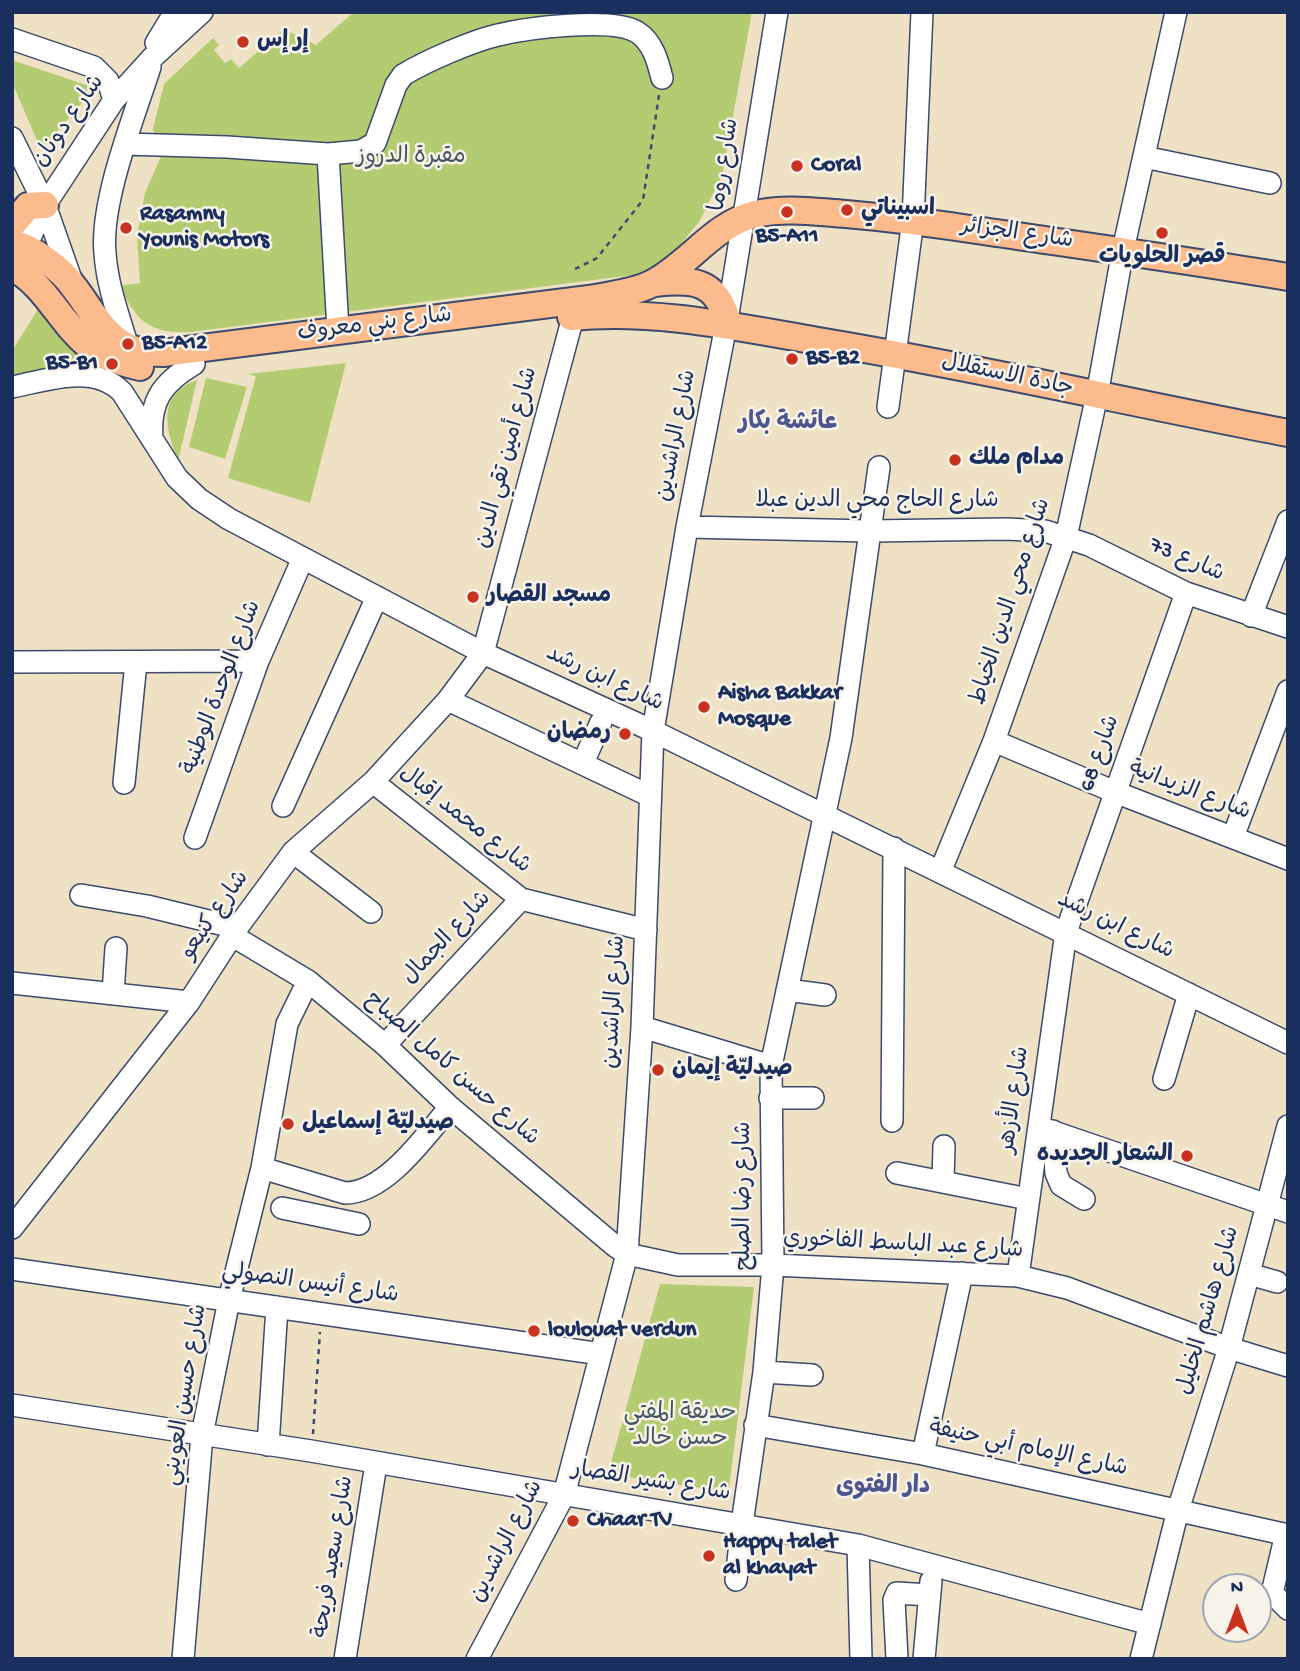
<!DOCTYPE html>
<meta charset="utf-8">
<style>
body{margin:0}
#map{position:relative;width:1300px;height:1671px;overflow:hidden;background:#efe1c4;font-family:"Gochi Hand",sans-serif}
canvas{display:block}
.frame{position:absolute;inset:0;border:14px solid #1b2f5e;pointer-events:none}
.north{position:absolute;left:1202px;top:1573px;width:70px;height:70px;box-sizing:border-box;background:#f7f3e8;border:2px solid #9fa5b1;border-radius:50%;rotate:0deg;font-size:19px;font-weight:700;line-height:28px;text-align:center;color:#1b2f5e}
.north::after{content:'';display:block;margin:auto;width:24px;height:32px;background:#c8321e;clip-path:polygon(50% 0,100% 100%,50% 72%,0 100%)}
</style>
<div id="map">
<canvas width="1300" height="1671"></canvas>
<div class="frame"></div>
<div class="north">N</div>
</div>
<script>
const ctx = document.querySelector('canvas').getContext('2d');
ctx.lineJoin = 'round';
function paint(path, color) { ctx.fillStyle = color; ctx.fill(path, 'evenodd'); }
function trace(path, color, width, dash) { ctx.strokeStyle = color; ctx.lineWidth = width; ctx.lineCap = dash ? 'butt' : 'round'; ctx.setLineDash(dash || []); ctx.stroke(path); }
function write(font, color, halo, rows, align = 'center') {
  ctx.font = font + ' "Gochi Hand","Playpen Sans Arabic",sans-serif'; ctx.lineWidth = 5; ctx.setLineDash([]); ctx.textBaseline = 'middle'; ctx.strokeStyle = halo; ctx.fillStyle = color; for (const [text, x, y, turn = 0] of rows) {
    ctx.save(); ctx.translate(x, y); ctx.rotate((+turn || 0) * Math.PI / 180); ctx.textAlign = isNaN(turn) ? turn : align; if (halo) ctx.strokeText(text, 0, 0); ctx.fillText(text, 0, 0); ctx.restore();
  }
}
const green = new Path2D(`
 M354 12H752L722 176 699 222 669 258 640 274 191 332C151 334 136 322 120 286L140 283 137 236 145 193 162 154 153 129 164 84 213 38 219 45 214 50 225 63 231 59 239 68 284 29 316 45Z
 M12 60 95 88 41 150 12 82Z
 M43 301 91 367 12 375V351Z
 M346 363 310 503 228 478 256 376 248 374Z
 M206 378 247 387 225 459 189 447Z
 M197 380 178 461C166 428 156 395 197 380Z
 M660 1284 754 1287 729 1489 720 1491 608 1474Z`);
const path = new Path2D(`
 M575 269 597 258 643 200 659 95
 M313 1434 320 1332`);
const minor = new Path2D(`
 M12 39 94 67 108 81 114 100
 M156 43 175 12
 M12 138 45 205 72 282
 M125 144 227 147 328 154 361 151 375 143 396 85 403 75C426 61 472 41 498 35 527 28 612 17 637 32 653 42 658 62 662 78
 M328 154 338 330
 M1144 157 1270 183
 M19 262 45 205 114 100 152 58 202 12
 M128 347C119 317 107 285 105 253 100 202 134 117 150 67
 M12 387C47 380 94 363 122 392L177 478 199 499 229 519 483 653 653 731 1288 1043
 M888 407 913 220 922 12
 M152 439C149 401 162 383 194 364
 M687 527 870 531 1007 529 1045 531 1089 545 1186 593 1288 627
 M1251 616 1288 521
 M12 662 258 661
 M448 700 650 796
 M994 741 1115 792 1288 859
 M583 763 601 722
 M373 782 521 899 646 930
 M124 783 136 662
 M283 806 377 597
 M1233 837 1288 691
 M195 838 258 661 303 558
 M293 852 371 912
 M940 872 994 741 1066 537 1097 395 1123 250 1176 12
 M81 895 147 906 237 928
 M233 936 308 981 385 1045 450 1107 615 1246 627 1254 678 1265H773L1018 1276 1067 1288 1229 1348 1288 1366
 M12 983 189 1002
 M787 990 825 995
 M113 994 116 948
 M642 1027 771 1066
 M385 1045 521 899
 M1164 1079 1189 994
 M770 1098H813
 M892 1121 894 848
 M1039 1127 1288 1212
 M1053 1131 1056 1173 1061 1185 1084 1199
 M262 1168 345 1193C386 1193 425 1136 450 1107
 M897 1173 1028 1199
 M943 1181 944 1146
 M282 1208 359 1224
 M12 1228 189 1002 237 928 293 852 373 782 448 700 483 653 573 317
 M12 1269 601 1354
 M1249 1274 1277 1282
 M1018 1276 1066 932 1186 593
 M764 1372 812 1375
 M12 1405 311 1451 858 1545 1150 1624
 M755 1425 923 1454 1288 1535
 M268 1445 277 1307
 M923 1454 962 1273
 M858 1545 861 1659
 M736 1580 742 1524 764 1372 773 1265 771 1066 841 738 879 467
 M1272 1593 1286 1534
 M1258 1601 1272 1593 1288 1609
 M183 1659 202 1435 229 1300 262 1168 287 1024 308 981
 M345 1659 376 1464
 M477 1659 564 1495 627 1254 642 1027 653 731 687 527 727 320 777 12
 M897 1659 894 1600 897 1593 929 1595
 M924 1659 931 1581
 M1141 1659 1178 1510 1229 1348 1288 1126`);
const major = new Path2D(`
 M12 225 28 206 45 205
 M12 243C33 248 61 269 73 286 90 307 101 333 126 346 137 352 151 353 163 353L589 299C610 295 633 293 651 284 690 264 713 224 756 214 786 207 816 212 846 214 892 218 938 224 983 231 1085 246 1186 260 1288 277
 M12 267C46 285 60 323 89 346 103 357 123 363 140 367
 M655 283C692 279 716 280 727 320
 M571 317C655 309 736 327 818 341 976 367 1131 403 1288 433`);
const markers = [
 [243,42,7,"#c8321e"],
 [797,166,7,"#c8321e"],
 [847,210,7,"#c8321e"],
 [787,212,7,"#c8321e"],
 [126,228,7,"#c8321e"],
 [1162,233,7,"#c8321e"],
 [128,344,7,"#c8321e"],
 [792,359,7,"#c8321e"],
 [112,364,7,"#c8321e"],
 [955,460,7,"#c8321e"],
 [473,597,7,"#c8321e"],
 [704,707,7,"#c8321e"],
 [625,734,7,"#c8321e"],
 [658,1070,7,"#c8321e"],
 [288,1124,7,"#c8321e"],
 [1187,1156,7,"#c8321e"],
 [534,1331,7,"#c8321e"],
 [573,1521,7,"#c8321e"],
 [709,1556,7,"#c8321e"]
];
const poiNames = [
 ["إر إس",257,42],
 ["Coral",811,166],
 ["اسبيناتي",861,210],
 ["Rasamny",140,215],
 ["Younis Motors",140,241],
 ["B5-A11",787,237,"center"],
 ["قصر الحلويات",1162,258,"center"],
 ["B5-A12",142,344],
 ["B5-B2",806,359],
 ["B5-B1",98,364,"right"],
 ["مدام ملك",969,460],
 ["مسجد القصار",487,597],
 ["Aisha Bakkar",718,694],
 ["Mosque",718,720],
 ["رمضان",611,734,"right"],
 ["صيدليّة إيمان",672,1070],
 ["صيدليّة إسماعيل",302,1124],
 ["الشعار الجديده",1173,1156,"right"],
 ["loulouat verdun",548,1331],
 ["Chaar TV",587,1521],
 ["Happy talet",723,1543],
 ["al khayat",723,1569]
];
const streetNames = [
 ["شارع دونان",70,122,-55],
 ["شارع روما",726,165,-81],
 ["شارع الجزائر",1017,235,8],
 ["شارع بني معروف",375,326,-7],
 ["جادة الاستقلال",1007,377,12],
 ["شارع الراشدين",678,436,-79],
 ["شارع أمين تقي الدين",508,458,-75],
 ["شارع الحاج محي الدين عبلا",877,502],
 ["شارع 73",1186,561,24],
 ["شارع محي الدين الخياط",1012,602,-72],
 ["شارع ابن رشد",604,680,25],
 ["شارع الوحدة الوطنية",223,688,-69],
 ["شارع 68",1101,754,-70],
 ["شارع الزيدانية",1189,792,21],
 ["شارع محمد إقبال",464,821,38],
 ["شارع كنيعو",216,916,-55],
 ["شارع ابن رشد",1115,927,26],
 ["شارع الجمال",448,939,-47],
 ["شارع الراشدين",616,1002,-87],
 ["شارع حسن كامل الصباح",451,1070,41],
 ["شارع الأزهر",1016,1100,-82],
 ["شارع رضا الصلح",745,1196,-90],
 ["شارع عبد الباسط الفاخوري",903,1246,3],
 ["شارع أنيس النصولي",310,1285,8],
 ["شارع هاشم الخليل",1210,1311,-74],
 ["شارع حسين العويني",187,1395,-81],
 ["شارع الإمام أبي حنيفة",1028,1450,12],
 ["شارع بشير القصار",651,1483,9],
 ["شارع الراشدين",508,1542,-63],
 ["شارع سعيد فريحة",335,1557,-81]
];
const parkNames = [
 ["مقبرة الدروز",411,158],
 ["حديقة المفتي",680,1414],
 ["حسن خالد",680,1440]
];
const neighbourhoodNames = [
 ["عائشة بكار",788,424],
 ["دار الفتوى",883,1488]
];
paint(green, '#b3cc72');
trace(minor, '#3b4a6d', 24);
trace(major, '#3b4a6d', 30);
trace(path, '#3b4a6d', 2.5, [5, 5]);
trace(minor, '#fff', 21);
trace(major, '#fbbb8d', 26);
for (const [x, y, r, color] of markers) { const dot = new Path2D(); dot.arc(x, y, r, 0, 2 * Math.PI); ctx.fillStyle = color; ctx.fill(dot); trace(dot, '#f7f3e8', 2.5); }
write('bold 23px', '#1b2f5e', '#f7f3e8', poiNames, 'left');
write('23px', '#1b2f5e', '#f7f3e8', streetNames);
write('23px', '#415663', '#f7f3e8', parkNames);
write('bold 24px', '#4d568e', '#f7f3e8', neighbourhoodNames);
</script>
